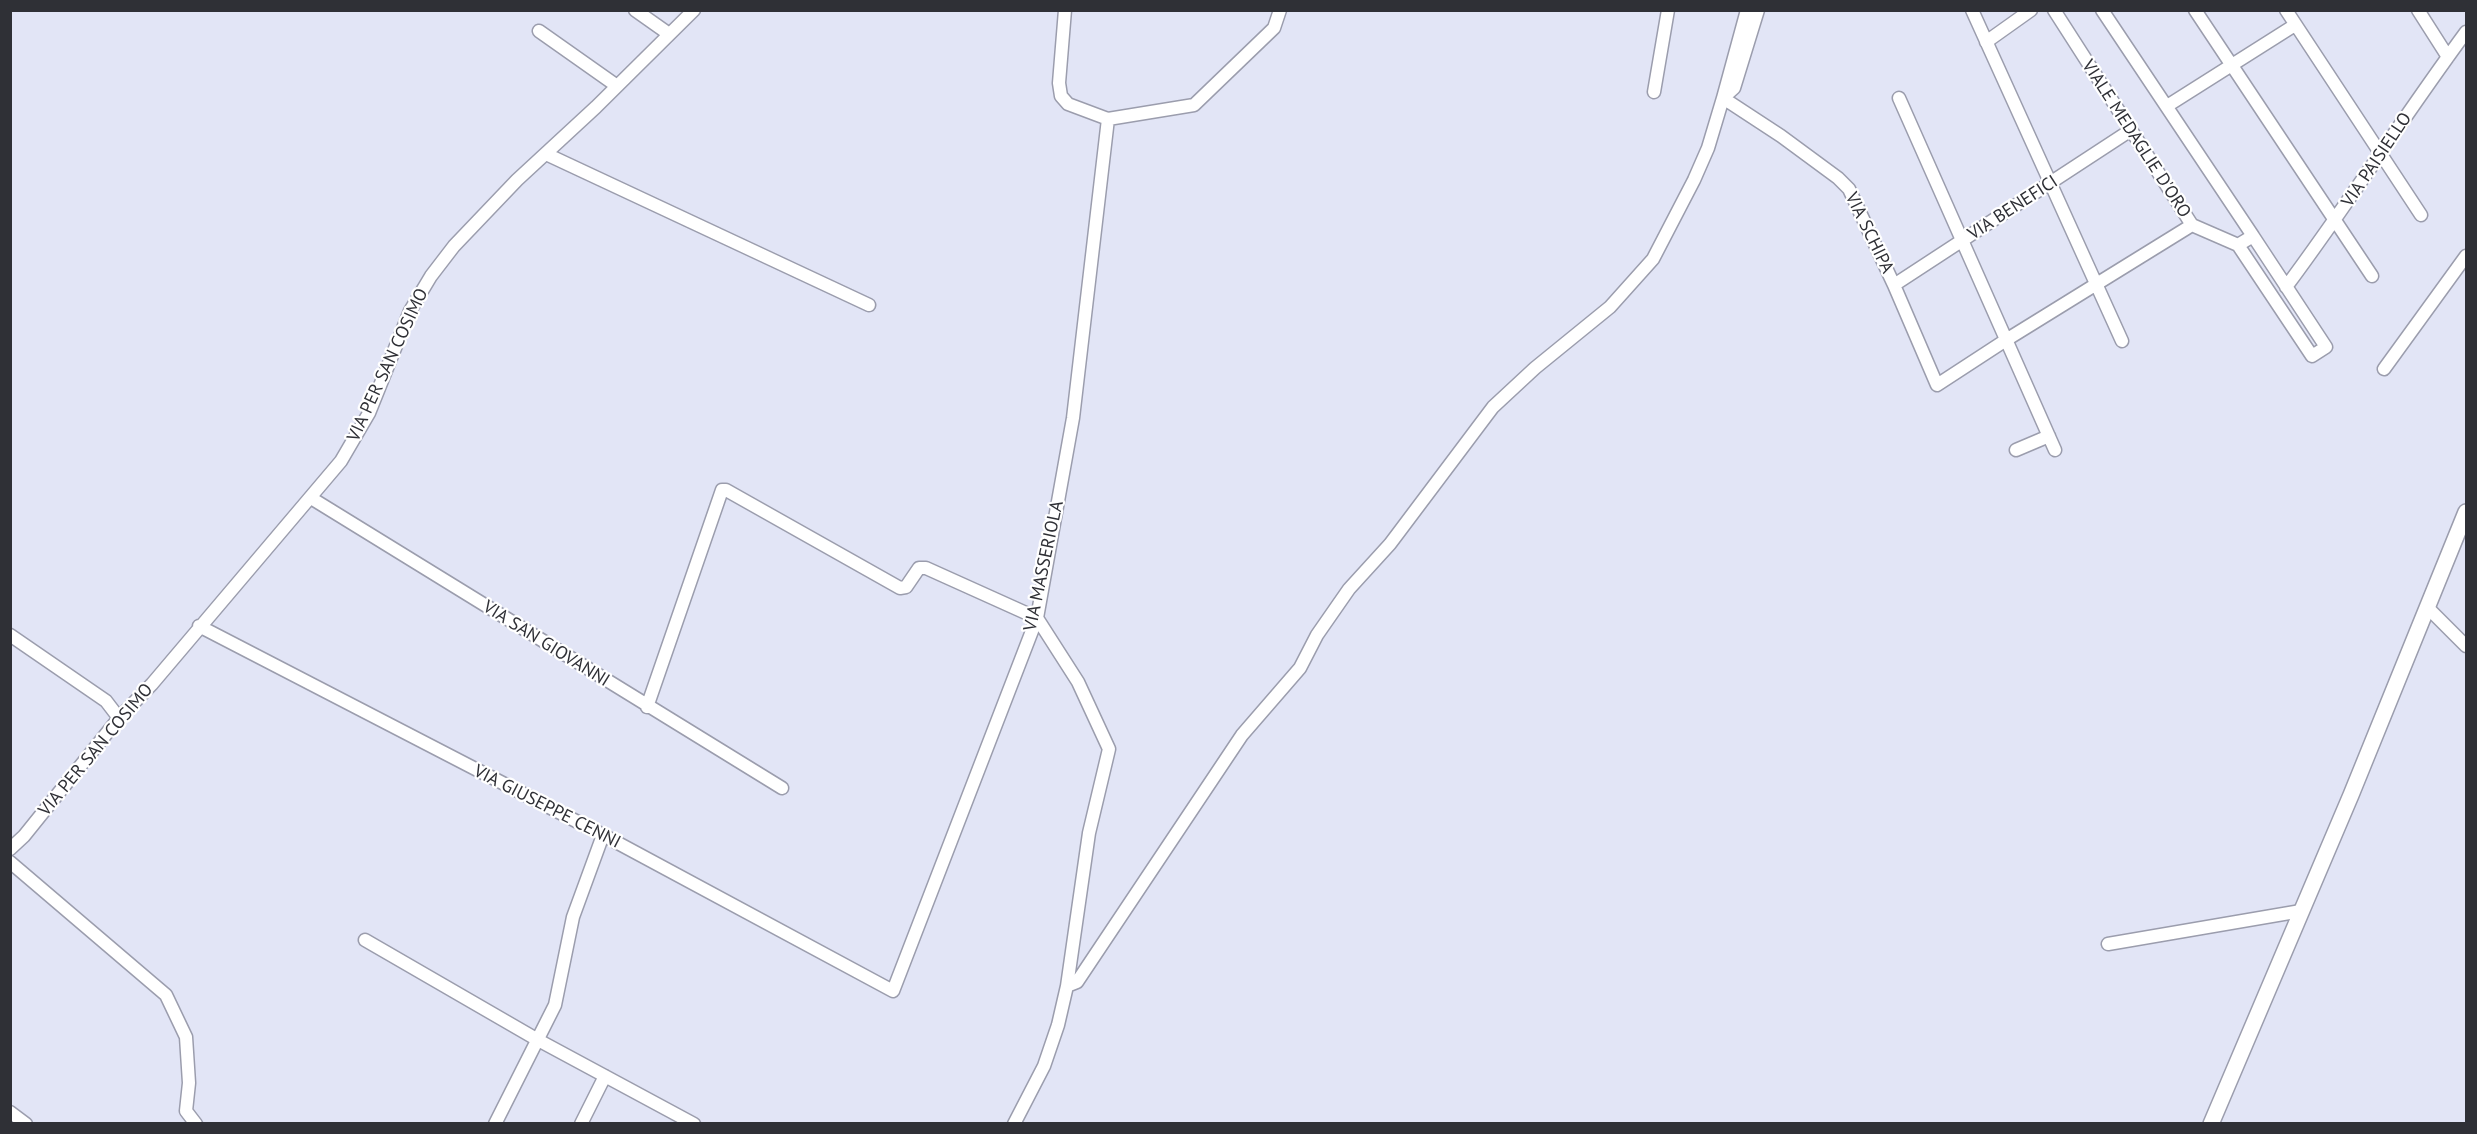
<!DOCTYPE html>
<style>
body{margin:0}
#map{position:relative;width:2477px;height:1134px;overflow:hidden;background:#e2e5f6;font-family:"PT Sans",sans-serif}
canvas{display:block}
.frame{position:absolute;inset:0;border:12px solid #2f3036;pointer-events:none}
</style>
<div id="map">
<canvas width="2477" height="1134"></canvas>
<div class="frame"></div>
</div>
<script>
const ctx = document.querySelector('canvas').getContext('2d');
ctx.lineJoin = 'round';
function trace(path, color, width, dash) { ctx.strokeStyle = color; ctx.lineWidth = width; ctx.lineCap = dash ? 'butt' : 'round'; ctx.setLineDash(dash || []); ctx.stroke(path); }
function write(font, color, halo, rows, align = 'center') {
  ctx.font = font + ' "PT Sans",sans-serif'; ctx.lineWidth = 4.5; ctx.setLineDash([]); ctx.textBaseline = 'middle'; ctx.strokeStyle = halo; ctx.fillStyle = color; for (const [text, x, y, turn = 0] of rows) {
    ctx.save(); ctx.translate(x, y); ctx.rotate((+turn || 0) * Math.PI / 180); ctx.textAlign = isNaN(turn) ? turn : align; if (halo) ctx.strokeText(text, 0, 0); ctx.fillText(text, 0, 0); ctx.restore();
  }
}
const minor = new Path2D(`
 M635 10 669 34
 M1065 10 1059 83 1061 96 1068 104 1108 119 1194 105 1274 28 1280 10
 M1747 10 1723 98 1734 88 1758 10
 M1972 10 2122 341
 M2054 10 2192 225 2238 245 2312 356 2326 347 2253 236 2238 245
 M2102 10 2253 236
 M2195 10 2372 276
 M2286 10 2421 215
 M2418 10 2448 57
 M539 31 617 86
 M1986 42 2031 10
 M1654 92 1668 10
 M1899 98 2055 450
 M2167 106 2295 25
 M546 154 869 305
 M1894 285 2131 130
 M2286 287C2348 204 2404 116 2466 32
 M2384 369 2466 256
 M2016 450 2049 436
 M311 498 782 788
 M2428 608 2466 646
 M199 626 603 835 893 991 1037 618 1073 418 1108 119
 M10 635 106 701 119 718
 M647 707 722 490H726L900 588 906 587 919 568H926L1037 618 1078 682 1109 749 1089 833 1067 986 1058 1025 1044 1066 1014 1124
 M10 849 24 836 119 718 152 684 341 461 369 413 410 311 431 276 454 246 517 180 596 107 694 10
 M10 862 166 995 186 1037 189 1083 186 1111 196 1124
 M365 940 538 1040 694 1124
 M2108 944 2301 911
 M1067 986 1077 982 1242 735 1300 668 1317 635 1349 589 1390 544 1493 407 1535 368 1610 307 1653 259 1694 180 1708 148 1723 98 1781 136 1838 178 1849 189 1894 285 1937 385 2006 340 2192 225
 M10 1112 26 1124
 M495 1124 555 1005 573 917 603 835
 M581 1124 605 1076`);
const major = new Path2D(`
 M2211 1124 2351 795 2466 512`);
const streetNames = [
 ["VIALE MEDAGLIE D'ORO",2136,139,57],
 ["VIA PAISIELLO",2377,160,-56],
 ["VIA BENEFICI",2013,208,-33],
 ["VIA SCHIPA",1869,233,64],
 ["VIA PER SAN COSIMO",388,365,-65],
 ["VIA MASSERIOLA",1044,566,-78],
 ["VIA SAN GIOVANNI",546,644,32],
 ["VIA PER SAN COSIMO",96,750,-50],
 ["VIA GIUSEPPE CENNI",547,807,27]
];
trace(minor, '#9b9dad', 15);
trace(major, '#9b9dad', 18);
trace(minor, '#fff', 12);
trace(major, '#fff', 15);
write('18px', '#2f3036', '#fff', streetNames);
</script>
